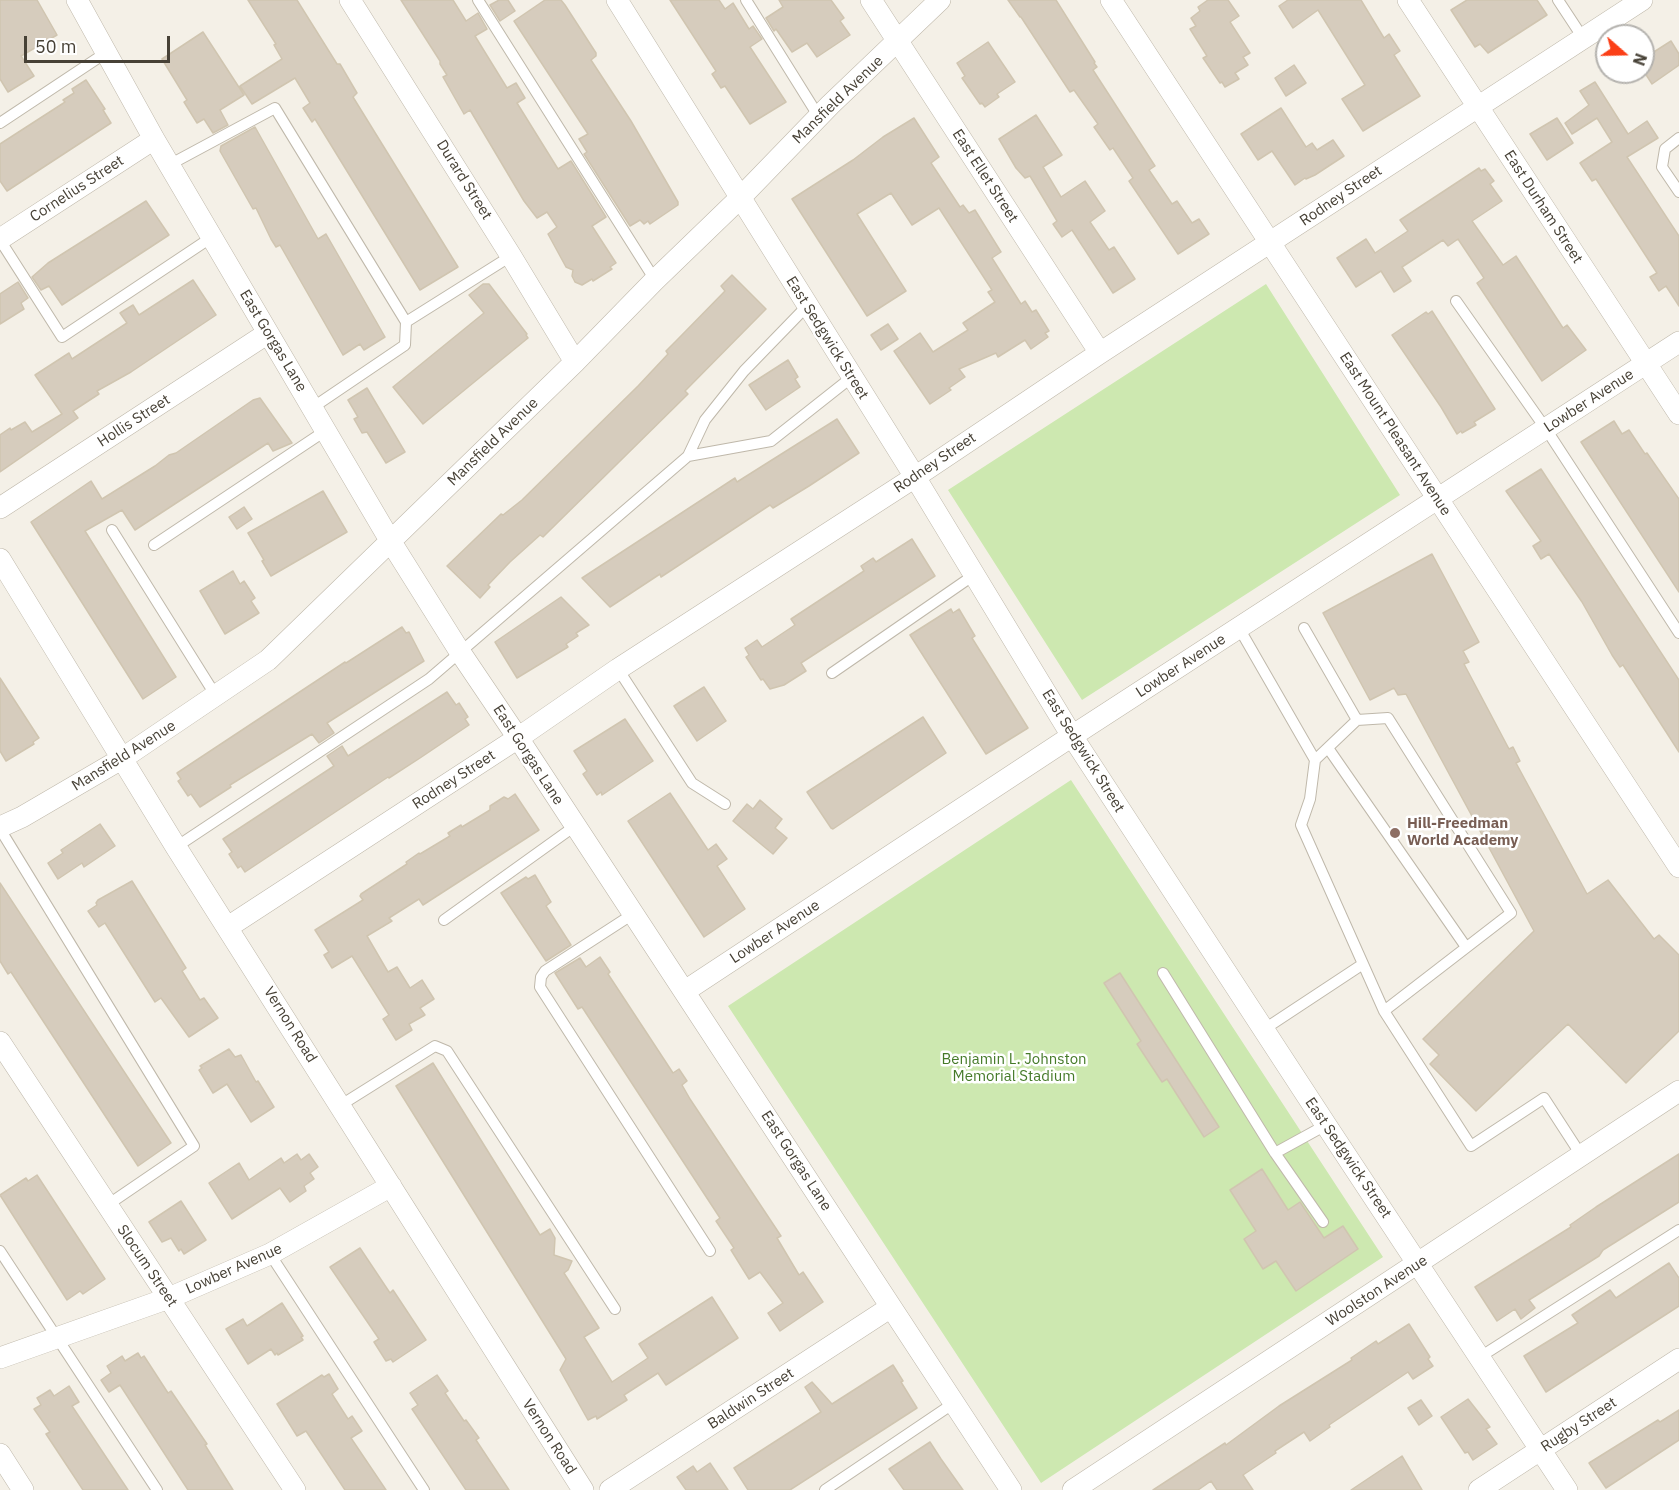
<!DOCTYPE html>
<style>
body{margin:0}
#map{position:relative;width:1679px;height:1490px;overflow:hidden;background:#f4f0e7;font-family:"IBM Plex Sans",sans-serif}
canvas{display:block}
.north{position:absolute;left:1595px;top:24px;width:60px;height:60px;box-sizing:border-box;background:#fff;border:2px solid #b5b3af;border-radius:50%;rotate:110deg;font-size:16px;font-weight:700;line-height:24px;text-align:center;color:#474136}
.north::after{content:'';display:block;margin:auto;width:21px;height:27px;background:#fb3f17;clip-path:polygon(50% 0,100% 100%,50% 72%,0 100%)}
.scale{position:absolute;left:24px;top:36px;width:146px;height:27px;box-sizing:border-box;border:3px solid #474136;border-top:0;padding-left:8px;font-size:18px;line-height:21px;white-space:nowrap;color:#474136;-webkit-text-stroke:4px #fff;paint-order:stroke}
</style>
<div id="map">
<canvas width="1679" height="1490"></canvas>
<div class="north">N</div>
<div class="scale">50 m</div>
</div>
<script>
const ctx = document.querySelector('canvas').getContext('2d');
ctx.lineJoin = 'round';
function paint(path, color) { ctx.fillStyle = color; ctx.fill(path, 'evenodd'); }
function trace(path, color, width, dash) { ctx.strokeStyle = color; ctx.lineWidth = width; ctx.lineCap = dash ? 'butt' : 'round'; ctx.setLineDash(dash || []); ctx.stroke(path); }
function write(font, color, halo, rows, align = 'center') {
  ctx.font = font + ' "IBM Plex Sans",sans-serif'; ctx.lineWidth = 5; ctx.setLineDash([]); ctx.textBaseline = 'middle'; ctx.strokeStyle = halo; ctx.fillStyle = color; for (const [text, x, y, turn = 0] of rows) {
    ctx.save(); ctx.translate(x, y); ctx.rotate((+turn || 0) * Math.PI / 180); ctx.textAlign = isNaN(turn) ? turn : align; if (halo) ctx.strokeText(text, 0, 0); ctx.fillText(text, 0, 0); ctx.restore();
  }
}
const green = new Path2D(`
 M1266 284 1400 495 1082 700 948 490Z
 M1071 780 1383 1257 1041 1483 728 1006Z`);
const building = new Path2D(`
 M0 0H37L57 35 21 56 34 76 8 92 0 79Z
 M248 0H297L337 64H340L357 93 353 97 458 267 420 290 315 119 312 122 303 108 310 103 295 78 252 104 240 86 282 59 274 45 276 44Z
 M401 0H453L466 21 478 13 487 29 475 36 507 88 516 83 525 98 517 103 558 169 571 161 606 217 592 226 616 263 610 267 612 269 593 281 592 279 582 285 575 282 572 276 573 270 566 267 548 234 557 227 547 212 537 218 524 201 470 110 464 114 443 77 447 75 440 64V61Z
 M499 0H508L515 11 500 21 490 5Z
 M545 0H561L565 5 596 53V56L591 60 631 121 678 202V205L650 224 648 221 644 224 640 220 630 226 584 154 587 152 579 139 588 134 514 21Z
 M670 0H719L725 9 733 3 749 29 753 26 762 39 750 47 786 102 750 124 725 86 721 88 712 74 716 71Z
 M779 0H831L844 18 840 21 850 35 817 57 807 43 792 52 776 29 774 31 766 18 783 7Z
 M1008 0H1056L1095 62 1094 63 1097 67 1093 70 1155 166 1149 170 1172 204 1177 201 1192 223 1199 219 1209 234 1178 254 1129 181 1133 178 1113 148 1110 150 1094 127 1098 124 1074 90 1070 92 1021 17H1020Z
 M1208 0H1228L1239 16 1230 22 1250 53 1243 57 1248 65 1235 73 1239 79 1225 87 1222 82 1220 83 1203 58 1207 56 1190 29 1196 26 1191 18 1200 11 1198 7Z
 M1288 0H1361L1384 38 1389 34 1400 51 1394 55 1420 96 1363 131 1342 99 1365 85 1318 10 1293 28 1279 6Z
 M1467 0H1537L1547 15 1488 53 1480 44 1475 47 1451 10Z
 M203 32 244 95 220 110 228 125 213 133 204 119 197 123 184 102 187 100 162 59Z
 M1671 41 1679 54V65L1652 84 1643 70V66L1649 62 1646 57Z
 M988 42 1015 82 997 94 999 97 985 107 982 103 980 104 962 78 965 76 957 63Z
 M1294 65 1306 83 1286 96 1275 78Z
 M86 80 105 109 103 110 111 123 7 191 0 181V144L62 104 65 102 63 100 74 93 72 89Z
 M1595 82 1628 134 1647 121 1658 138 1627 157 1679 236V306L1666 286 1659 291 1650 277 1657 273 1596 179 1592 181 1580 163 1612 142 1597 118 1572 134 1565 123 1589 105 1580 91Z
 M1281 108 1306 147 1312 143 1317 150 1333 140 1344 156 1315 175 1306 179 1305 178 1295 185 1272 151 1258 160 1241 134Z
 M1036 115 1062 155 1043 167 1061 197 1085 181 1105 211 1090 222 1109 250 1114 247 1135 279 1113 293 1072 230 1062 237 1053 224 1057 221 1030 176 1025 178 1016 168 999 139Z
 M914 118 939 157 931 163 960 207 963 205 969 213 975 210 1001 252 992 258 1021 304 1025 301 1032 312 1036 310 1049 331 1045 333 1048 337 1031 349 1025 340 998 357 996 353 959 369 965 377 949 388 951 390 930 404 894 351 920 333 933 352 968 330 963 323 995 302 988 292 992 290 939 208 912 225 891 193 857 214 906 291 867 316 792 199 853 160 883 137Z
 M1557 118 1573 143 1547 160 1530 134Z
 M255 127 318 239 326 234 385 337 364 350 360 344 343 355 280 245 276 247 271 239 256 208 253 209 220 151 221 146Z
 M1479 168 1481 171 1485 169 1494 181 1490 184 1502 201 1472 221 1503 265 1516 256 1563 328 1567 325 1586 350 1542 381 1477 283 1484 278 1458 239 1448 246 1443 240 1402 267 1411 281 1394 292 1381 271 1356 287 1337 258 1366 239 1375 253 1408 231 1400 220Z
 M146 201 169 235 62 305 49 286 41 290 32 277 48 263Z
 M732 275 766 309 685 391 688 394 543 537 540 535 510 562 488 585 490 587 480 598 447 566 501 514 503 515 522 500 638 386 668 354 666 351 676 341 725 291 721 286Z
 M193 280 216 315 131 372 97 391 99 394 73 411 78 418 0 472V435L10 428 11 430 25 422 32 432 62 414 35 375 69 353 72 359 127 323 120 313 133 305 139 315Z
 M18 282 28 298 21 303 24 309 0 324V294Z
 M483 284H489L527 334 526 335 528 338 423 424 393 387 484 313 469 295Z
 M1432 311 1495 409 1474 422 1476 425 1462 433 1461 431 1457 434 1441 407 1392 335 1426 312 1428 314Z
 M888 324 898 339 881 350 871 335Z
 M788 360 798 377 795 379 800 387 766 410 749 385Z
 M367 388 405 452 386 463 367 432 362 433 354 419 358 417 348 400Z
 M260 398 292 443 273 451 268 443 135 530 122 510 85 531 176 677 143 699 31 522 91 481 102 499 155 466 169 455 176 453 253 400Z
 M837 419 859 453 809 486 773 508 770 505 661 577 660 574 610 607 582 578 735 478 737 482Z
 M1614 421 1622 434 1629 430 1645 454 1647 453 1679 499V592L1581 442Z
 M1541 469 1679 680V752L1623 665 1620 667 1612 655 1582 602 1549 554 1541 559 1533 546 1541 541 1506 491Z
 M323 491 347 532 271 576 262 561 264 560 248 533Z
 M244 507 252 519 237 529 229 517Z
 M912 539 935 576 801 663 806 671 784 685 770 689 763 679 761 680 746 657 749 655 745 648 757 640 762 647 795 625 791 619 864 571 861 566 873 558 876 562Z
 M1432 554 1479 642 1463 651 1469 662 1464 664 1509 749 1513 747 1520 761 1516 763 1587 894 1608 880 1654 939 1659 935 1679 955V1031L1626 1083 1568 1024 1476 1111 1430 1064 1439 1055 1423 1039 1534 931 1406 694 1398 695 1394 688 1370 700 1323 613Z
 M233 571 240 584 244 581 255 598 251 601 259 613 225 634 200 591Z
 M561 597 589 625 576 633 578 636 566 644 568 647 517 678 495 642Z
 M951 609 953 613 959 609 975 636 972 638 1028 728 986 754 910 635Z
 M402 627 406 633 409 632 424 661 327 723 334 733 319 743 312 734 230 785 231 787 200 807 191 794 188 796 178 781 181 779 177 773 345 662 346 663Z
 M0 678 39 738 33 742 34 744 6 761 0 751Z
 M704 687 726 721 697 741 674 706Z
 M447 692 456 705 459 703 468 717 465 719 469 725 420 758 389 778 388 777 245 872 241 866 238 868 229 854 232 852 223 839 334 766 327 756 342 746 348 756Z
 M923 717 946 753 833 829 831 828 807 792Z
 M625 719 653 761 602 795 601 792 597 795 583 774 587 771 574 751Z
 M670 793 708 850 716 844 727 859 717 866 745 909 704 937 628 821Z
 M515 794 539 830 423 905 419 899 389 918 392 921 367 936 388 972 397 967 410 988 422 980 434 999 420 1008 425 1015 409 1024 412 1030 396 1040 383 1019 389 1015 352 956 332 968 324 955 329 952 315 930 363 900 360 896 361 894 407 864 406 862 419 853 420 854 450 836 448 833 461 825 462 827 490 810V806L504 797 508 799Z
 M760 800 782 819 775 828 787 838 773 854 733 821 747 804 753 809Z
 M100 824 115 846 84 867 82 863 58 879 48 863 63 853 61 850Z
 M535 875 551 902 546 906 571 945 546 961 501 893 526 877 528 879Z
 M132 881 186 968 182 971 200 1000 204 998 218 1018 189 1037 161 998 155 1002 105 923 99 927 88 911 97 905 96 903 98 900Z
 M0 883 171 1143 138 1166 11 972 8 974 0 961Z
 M600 957 610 972 608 974 673 1073 679 1069 687 1081 682 1085 690 1099 781 1236 777 1238 799 1275 803 1272 823 1302 780 1331 768 1313 783 1303 760 1272 749 1279 731 1250 734 1248 716 1221 720 1218 582 1007 578 1009 555 973 580 958 586 967Z
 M1120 973 1219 1127 1204 1137 1167 1079 1162 1082 1137 1044 1141 1041 1104 983Z
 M229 1049 235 1057 241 1055 256 1082 258 1081 274 1107 251 1122 227 1084 213 1093 199 1070 202 1068 200 1066Z
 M433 1063 540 1235 550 1229 555 1238 554 1255 572 1261 568 1270 564 1273 599 1328 584 1337 612 1382 648 1358 639 1344 712 1297 738 1338 666 1385 658 1373 624 1395 627 1400 597 1419 596 1416 588 1420 560 1370 566 1359 396 1086Z
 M297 1154 301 1160 309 1154 318 1167 310 1173 314 1179 304 1186 306 1191 290 1202 280 1188 232 1219 209 1183 239 1163 249 1180 281 1158 284 1163Z
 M1679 1154V1202L1603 1250 1599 1256 1529 1300 1535 1308 1521 1319 1515 1309 1497 1321 1475 1287 1571 1227 1570 1225 1596 1207Z
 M1262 1169 1288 1210 1300 1202 1324 1238 1343 1226 1358 1249 1296 1291 1276 1261 1263 1269 1244 1239 1256 1231 1230 1190Z
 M37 1175 105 1279 83 1294 80 1291 67 1300 0 1195 26 1178 28 1181Z
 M181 1201 206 1240 184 1254 181 1249 179 1251 171 1238 162 1242 149 1222Z
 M360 1248 390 1293 393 1290 426 1340 393 1362 391 1359 386 1361 374 1342 379 1339 330 1267Z
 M1669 1263 1679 1278V1306L1546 1392 1524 1356 1578 1323 1572 1315 1610 1290 1616 1298Z
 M282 1303 303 1336 301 1337 303 1340 278 1355 277 1353 275 1355 271 1349 248 1364 226 1329 243 1319 247 1326Z
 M1409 1324 1430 1357 1428 1359 1433 1366 1413 1379 1408 1372 1329 1425 1330 1427 1310 1441 1304 1432 1275 1451 1276 1453 1243 1475 1253 1490H1217L1211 1481 1198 1490H1153L1225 1443 1226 1445 1279 1406 1352 1360 1351 1358 1376 1341 1378 1344Z
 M138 1353 141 1358 144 1356 168 1393 171 1391 207 1444 205 1445 233 1490H188L120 1385 109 1392 101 1380 111 1373 107 1366 122 1356 125 1361Z
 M893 1365 903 1381 901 1382 917 1408 790 1490H748L734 1468 821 1412 805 1387 812 1382 832 1404Z
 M329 1374 338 1389 332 1394 348 1419 352 1416 362 1431 351 1438 386 1490H345L306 1431 297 1436 277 1404 322 1375 324 1377Z
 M437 1375 448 1391 445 1393 464 1421 466 1420 479 1438 476 1440 509 1490H466L412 1409 418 1405 410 1393Z
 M69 1386 79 1402 72 1406 128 1490H83L46 1434 50 1432 34 1409 41 1405 37 1398 50 1390 54 1396Z
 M1468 1399 1490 1427 1486 1429 1497 1444 1473 1460 1468 1452 1465 1453 1441 1417Z
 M1421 1400 1432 1416 1419 1425 1408 1408Z
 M1679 1410V1440L1606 1488 1589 1463 1658 1420 1660 1422Z
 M930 1442 941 1459 963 1490H904L889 1469Z
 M1402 1456 1422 1490H1351Z
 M710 1463 728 1490H686L677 1477 693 1466 697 1472Z`);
const service = new Path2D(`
 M478 0 655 280
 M746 0 819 117
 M1558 0 1583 38
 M0 123 107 52
 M1679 138 1665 149 1662 167 1679 192
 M169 165 275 108 406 322 511 256
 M0 240 62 337 212 237
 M1456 301 1546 429 1679 633
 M312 408 405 345 406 322
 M688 456 705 420 744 371 807 306
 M112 530 216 696
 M154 545 325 431
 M1239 628 1315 760 1310 799 1301 825 1384 1011 1471 1146 1544 1098 1581 1155
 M1304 628 1357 720 1315 760
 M618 669 692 783 725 804
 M832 673 974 575
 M1357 720 1388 718 1511 913 1384 1011
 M1328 748 1466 947
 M0 829 194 1146 106 1206
 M176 847 429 679 688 456 771 441 852 377
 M633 914 545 971 541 977 540 987 710 1251
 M444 920 575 826
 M1163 973 1275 1153 1326 1125
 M1263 1030 1363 964
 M341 1105 435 1046 447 1051 615 1309
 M1275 1153 1323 1222
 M0 1251 157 1490
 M270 1254 424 1490
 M1480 1357 1679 1230
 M825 1490 954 1403`);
const minor = new Path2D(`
 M77 0 154 139 391 542 460 652 518 738 1011 1490
 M350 0 511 256 575 362
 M617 0 915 477 1072 736 1326 1125 1567 1490
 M871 0 1100 353
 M1111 0 1679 867
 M1408 0 1679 414
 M0 239 154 139
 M0 508 268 333
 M0 559 176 847 583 1490
 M0 827 22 817 123 758 268 660 575 362 655 280 740 198 830 105 940 0
 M228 927 518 738 618 669 915 477 1100 353 1642 0
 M685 991 1072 736 1679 342
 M0 1042 295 1490
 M0 1358 169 1298 270 1254 391 1186
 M0 1454 23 1490
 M610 1490 891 1307
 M1073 1490 1679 1091
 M1479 1490 1679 1359`);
const markers = [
 [1395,833,6,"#8d6e63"]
];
const streetNames = [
 ["Mansfield Avenue",838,100,-44],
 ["East Ellet Street",985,176,57],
 ["Durard Street",464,180,58],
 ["Cornelius Street",77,189,-33],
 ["Rodney Street",1341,196,-34],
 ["East Durham Street",1543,207,57],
 ["East Sedgwick Street",827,338,58],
 ["East Gorgas Lane",273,341,59],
 ["Lowber Avenue",1589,401,-33],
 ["Hollis Street",134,421,-33],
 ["East Mount Pleasant Avenue",1395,434,57],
 ["Mansfield Avenue",493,442,-44],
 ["Rodney Street",935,463,-34],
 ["Lowber Avenue",1181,666,-33],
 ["East Sedgwick Street",1083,751,58],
 ["East Gorgas Lane",528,755,57],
 ["Mansfield Avenue",124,756,-32],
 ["Rodney Street",454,780,-33],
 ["Lowber Avenue",775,932,-33],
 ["Vernon Road",290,1025,58],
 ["East Sedgwick Street",1348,1158,56],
 ["East Gorgas Lane",796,1161,57],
 ["Slocum Street",147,1266,56],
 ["Lowber Avenue",234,1269,-24],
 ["Woolston Avenue",1377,1291,-33],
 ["Baldwin Street",751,1399,-33],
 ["Rugby Street",1579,1425,-33],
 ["Vernon Road",549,1437,57]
];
const educationNames = [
 ["Hill-Freedman",1407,824],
 ["World Academy",1407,841]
];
const parkNames = [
 ["Benjamin L. Johnston",1014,1060],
 ["Memorial Stadium",1014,1077]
];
paint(green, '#cde8b0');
paint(building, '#d6ccbd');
trace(building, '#d0c5b0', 1.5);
trace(service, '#bfb8aa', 12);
trace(minor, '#bfb8aa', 22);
trace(service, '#fff', 10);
trace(minor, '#fff', 21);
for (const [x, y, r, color] of markers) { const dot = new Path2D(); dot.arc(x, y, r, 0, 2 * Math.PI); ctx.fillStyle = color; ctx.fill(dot); trace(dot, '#fff', 2); }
write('15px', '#474136', '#fff', streetNames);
write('bold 15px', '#785e54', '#fff', educationNames, 'left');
write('15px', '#457a29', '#fff', parkNames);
</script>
